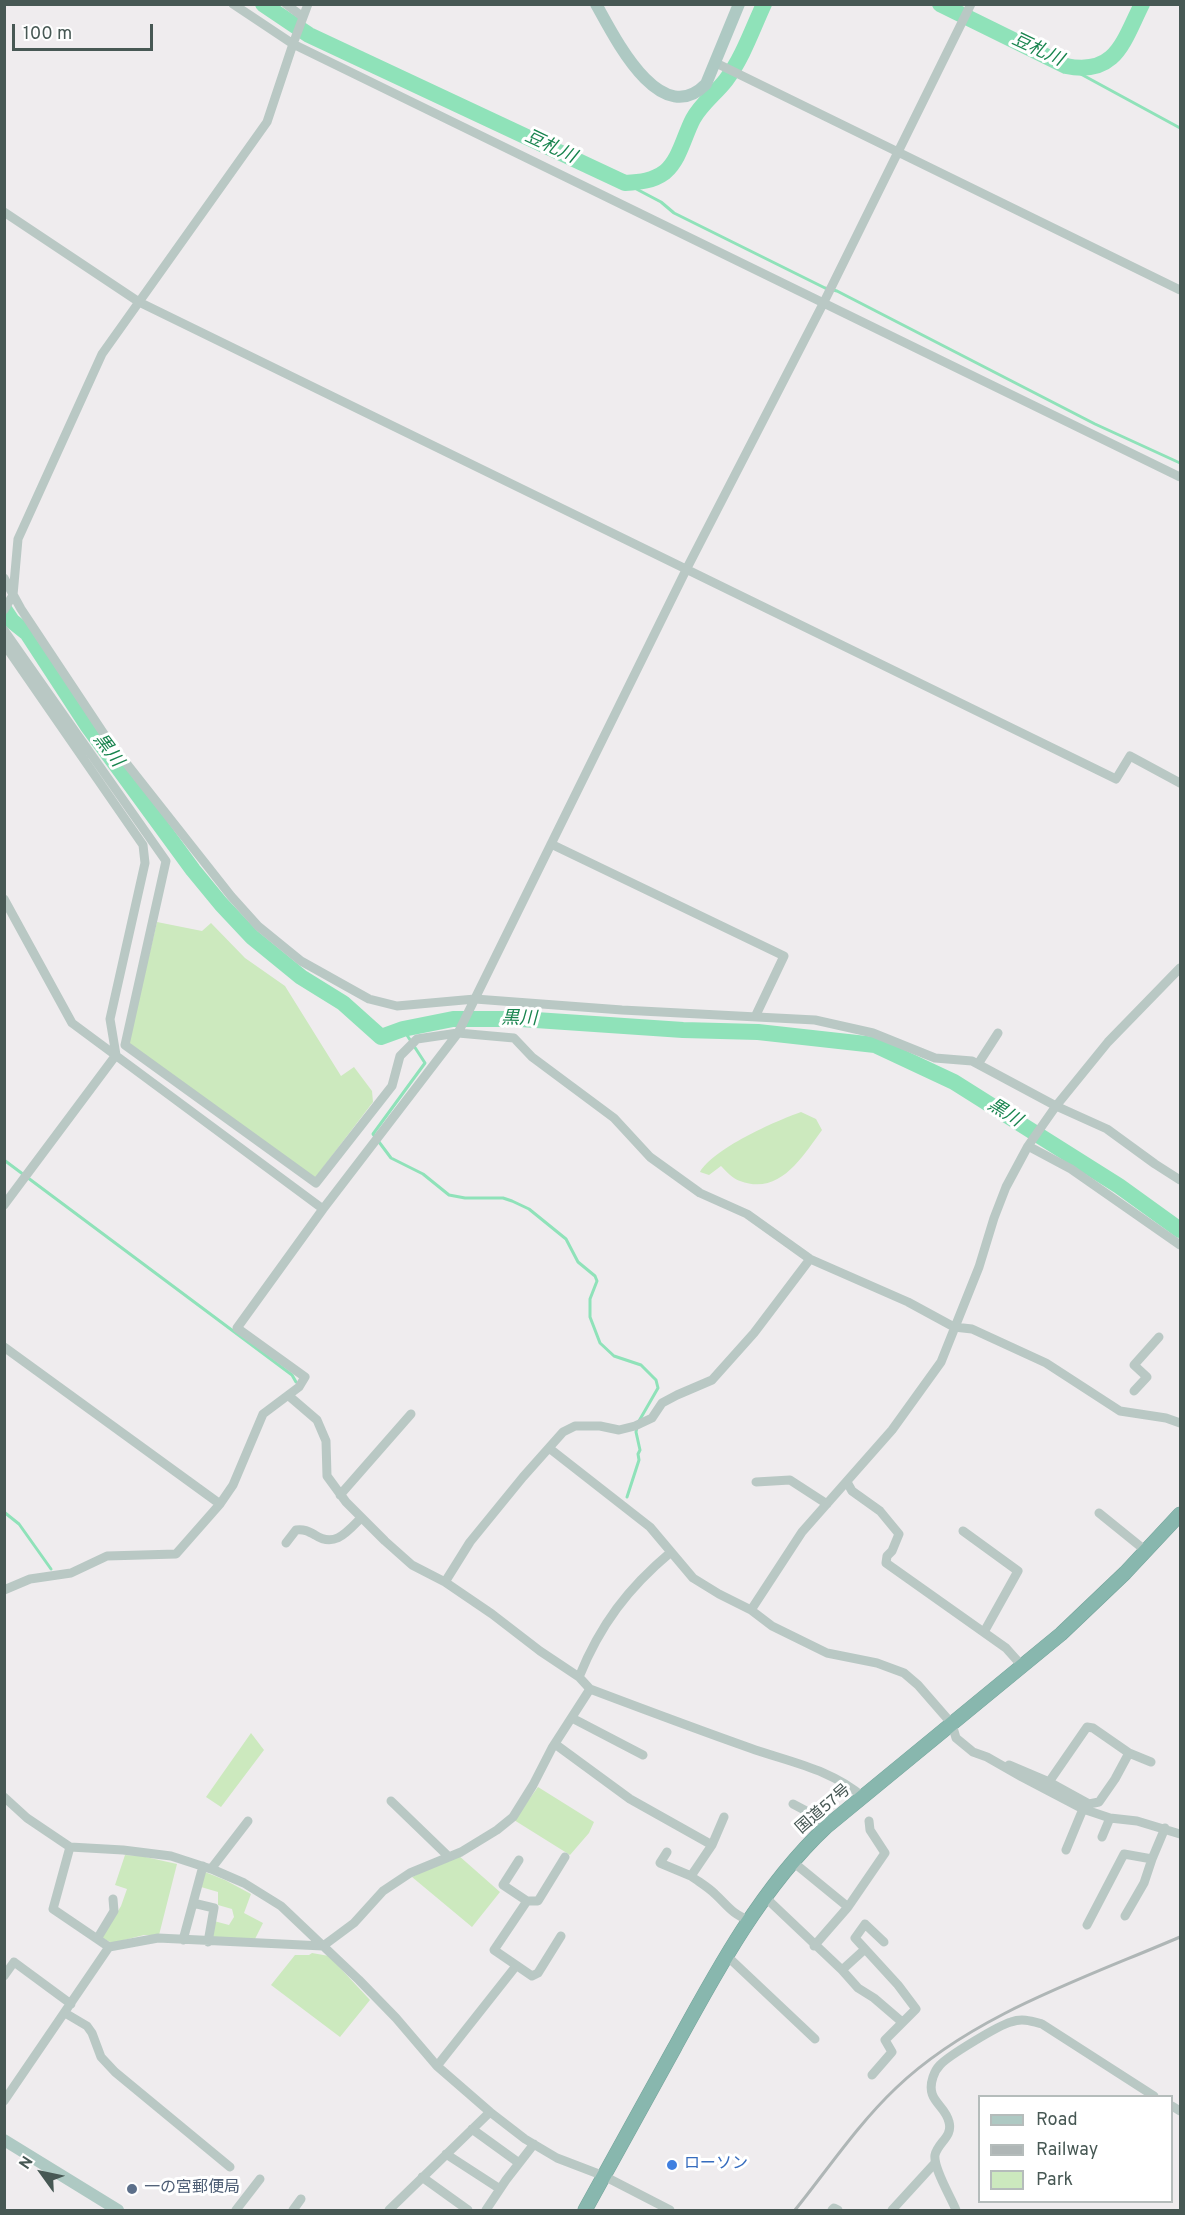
<!DOCTYPE html>
<meta charset="utf-8">
<style>
body{margin:0}
#map{position:relative;width:1185px;height:2215px;overflow:hidden;background:#efecee;font-family:Overpass,sans-serif}
canvas{display:block}
.frame{position:absolute;inset:0;border:6px solid #475854;pointer-events:none}
.legend{position:absolute;left:978px;top:2095px;width:195px;height:108px;box-sizing:border-box;background:#fff;border:2px solid #b5bcbb;margin:0;padding:8px 10px;list-style:none;font-size:18px;color:#475854}
.legend li{display:flex;align-items:center;gap:12px;height:30px}
.legend b{width:30px;border:2px solid #b5bcbb}
.north{position:absolute;left:12px;top:2143px;width:60px;height:60px;-webkit-text-stroke:4px #fff;paint-order:stroke;rotate:303deg;font-size:16px;font-weight:700;line-height:24px;text-align:center;color:#475854}
.north::after{content:'';display:block;margin:auto;width:21px;height:27px;background:#475854;clip-path:polygon(50% 0,100% 100%,50% 72%,0 100%)}
.scale{position:absolute;left:12px;top:24px;width:141px;height:27px;box-sizing:border-box;border:3px solid #475854;border-top:0;padding-left:8px;font-size:18px;line-height:21px;white-space:nowrap;color:#475854;-webkit-text-stroke:4px #fff;paint-order:stroke}
</style>
<div id="map">
<canvas width="1185" height="2215"></canvas>
<div class="frame"></div>
<ul class="legend">
<li><b style="height:8px;background:#aec9c3"></b>Road</li>
<li><b style="height:8px;background:#afb6b6"></b>Railway</li>
<li><b style="height:16px;background:#cce9be"></b>Park</li>
</ul>
<div class="north">N</div>
<div class="scale">100 m</div>
</div>
<script>
const ctx = document.querySelector('canvas').getContext('2d');
ctx.lineJoin = 'round';
function paint(path, color) { ctx.fillStyle = color; ctx.fill(path, 'evenodd'); }
function trace(path, color, width, dash) { ctx.strokeStyle = color; ctx.lineWidth = width; ctx.lineCap = dash ? 'butt' : 'round'; ctx.setLineDash(dash || []); ctx.stroke(path); }
function write(font, color, halo, rows, align = 'center') {
  ctx.font = font + ' Overpass,"Noto Sans JP",sans-serif'; ctx.lineWidth = 6; ctx.setLineDash([]); ctx.textBaseline = 'middle'; ctx.strokeStyle = halo; ctx.fillStyle = color; for (const [text, x, y, turn = 0] of rows) {
    ctx.save(); ctx.translate(x, y); ctx.rotate((+turn || 0) * Math.PI / 180); ctx.textAlign = isNaN(turn) ? turn : align; if (halo) ctx.strokeText(text, 0, 0); ctx.fillText(text, 0, 0); ctx.restore();
  }
}
const green = new Path2D(`
 M157 922 202 931 211 923 245 958 285 986 341 1076 354 1067 372 1091 373 1102 315 1178 128 1043Z
 M801 1112 816 1119 822 1130C802 1157 780 1196 740 1181 733 1179 726 1171 721 1166L709 1175 700 1172C713 1149 775 1121 801 1112Z
 M251 1733 264 1750 221 1807 206 1797Z
 M538 1787 594 1822 589 1833 570 1855 514 1820Z
 M125 1855 141 1856 177 1864 159 1935H144L112 1943 102 1938 121 1906 127 1889 115 1885Z
 M458 1855 500 1892 472 1927 412 1877Z
 M205 1872 225 1880 251 1894 244 1913 263 1923 255 1939 212 1938 214 1921 229 1925 234 1917 232 1909 218 1905V1892L201 1887Z
 M312 1953 329 1956 370 2000 340 2037 271 1985 295 1955H309Z`);
const stream = new Path2D(`
 M1066 66 1180 128
 M625 183 661 202 674 213 825 288 837 291 1095 424 1180 463
 M403 1029 425 1063 373 1134 391 1158 423 1174 449 1195 465 1198H503L512 1201 529 1209 566 1239 578 1262 595 1276 597 1281 590 1299V1317L600 1343 614 1356 641 1365 656 1380 658 1388 639 1421
 M4 1160 292 1375 296 1382
 M627 1497 639 1460 638 1454 640 1450 636 1432 637 1427
 M4 1512 19 1524 51 1569`);
const river = new Path2D(`
 M263 4 309 35 625 183C640 182 653 181 665 172 680 159 684 136 693 119 701 104 716 93 726 80 743 57 752 30 764 4
 M940 4 1066 66C1116 76 1123 42 1142 4
 M4 609 12 621 27 633 87 725 193 870 221 904 252 937 301 977 343 1003 381 1037 403 1029 453 1019H521L683 1030 758 1032 875 1045 954 1082 1119 1186 1180 1230`);
const minor = new Path2D(`
 M233 4 293 44 1180 477
 M286 4 303 17
 M716 63 1180 290
 M4 212 139 302 1116 779 1130 756 1180 783
 M4 578 21 609 108 740 231 896 258 926 301 961 369 999 397 1006 475 999 622 1010 815 1020 873 1033 935 1058 972 1061 1056 1106 1107 1129 1155 1164 1180 1180
 M4 610 13 595 18 539 102 354 267 122 293 44 308 4
 M4 630 166 861 125 1045 316 1183 392 1086 400 1056 417 1039 458 1033 514 1038 532 1057 614 1118 650 1157 700 1193 747 1214 810 1259 908 1302 954 1327 972 1329 1046 1363 1120 1411 1166 1418 1180 1423
 M4 644 143 845 145 863 110 1019 116 1055 4 1205
 M551 844 784 956 755 1017
 M4 899 72 1023 323 1209
 M978 1064 998 1033
 M1028 1146 1071 1169 1180 1245
 M4 1347 220 1504
 M1134 1391 1147 1377 1134 1365 1159 1337
 M289 1396 317 1420 326 1441 327 1476 346 1502 385 1541 412 1565 445 1582 492 1614 540 1651 579 1677 590 1689C643 1709 696 1729 750 1748 789 1762 831 1769 863 1797
 M549 1448 650 1527 693 1578 719 1594 751 1610 772 1626 827 1653 877 1663 904 1673 918 1685 952 1724 956 1738 973 1752 987 1757 1022 1777 1083 1809 1110 1818 1137 1821 1180 1834
 M756 1482 790 1480 827 1504
 M847 1482 852 1491 880 1511 899 1534 892 1551 887 1556 886 1563 1006 1648 1023 1667
 M340 1495 411 1414
 M1099 1513 1146 1551
 M963 1531 1018 1571 984 1632
 M286 1543 296 1530C304 1529 308 1531 315 1535 335 1548 347 1532 361 1518
 M445 1582 470 1542 523 1477 563 1432 575 1426H600L619 1430 635 1426 652 1418 662 1403 677 1395 712 1380 754 1333 810 1259
 M4 1590 30 1579 71 1573 107 1556 176 1554 220 1504 233 1485 263 1414 299 1387 305 1377 237 1328 323 1209 458 1033 686 570 824 302 971 4
 M751 1610 802 1532 892 1430 941 1362 979 1267 994 1218 1006 1187 1028 1146 1056 1106 1108 1042 1180 968
 M579 1677C600 1625 628 1588 671 1552
 M572 1718 643 1755
 M555 1744 630 1799 712 1845
 M1129 1753 1151 1762
 M1009 1765 1049 1782 1089 1804 1099 1802 1115 1779 1129 1753 1093 1728 1087 1727 1049 1782
 M4 1797 27 1818 70 1847 123 1850 171 1856 214 1870 244 1883 281 1906 359 1980 396 2018 437 2066 490 2112 525 2139 557 2158 604 2176 670 2210
 M391 1801 449 1857
 M793 1804 810 1813 826 1827
 M1102 1837 1110 1818
 M70 1847 53 1909 109 1947
 M1066 1850 1083 1809
 M667 1852 660 1863 691 1876 712 1845 724 1817
 M519 1860 503 1885 527 1901H538L565 1857
 M793 1862 848 1907 814 1946
 M211 1869 248 1821
 M691 1876C699 1882 708 1887 715 1894 730 1908 730 1912 750 1921
 M766 1898 842 1970 858 1988 874 1998 902 2022
 M527 1901 494 1950 532 1976 538 1973 561 1936
 M193 1903 214 1908 208 1942
 M848 1907 885 1853 870 1830 869 1821
 M1125 1916 1144 1883 1152 1859
 M1087 1925 1124 1854 1152 1859 1165 1828
 M97 1939 114 1911 113 1899
 M183 1940 203 1866
 M727 1956 815 2039
 M842 1970 864 1950
 M4 1976 14 1962 71 2004
 M65 2013 87 2026 92 2033 101 2057 115 2072 230 2167
 M437 2066 516 1966
 M872 2075 892 2052 885 2040 916 2009 898 1985 855 1938 865 1924 884 1942
 M4 2101 109 1947 158 1938 323 1946 354 1923 383 1891 410 1873 461 1852 497 1830 513 1817 533 1785 552 1748 590 1689
 M1172 2106 1180 2111
 M472 2129 519 2163
 M446 2154 500 2189
 M422 2177 468 2210
 M236 2210 260 2179
 M293 2210 301 2199
 M389 2210 490 2112
 M486 2210 506 2180 534 2144
 M832 2210 834 2208 838 2210
 M892 2210 935 2163
 M956 2210C951 2197 933 2168 935 2155 938 2142 953 2137 949 2122 945 2104 925 2101 933 2077 934 2074 937 2068 940 2065 948 2056 999 2025 1011 2022 1022 2018 1031 2021 1042 2024L1154 2096`);
const major = new Path2D(`
 M596 4C614 36 660 131 706 84L739 4
 M4 2140 118 2210`);
const highway = new Path2D(`
 M585 2210C615 2156 645 2101 675 2047 717 1970 762 1887 826 1827L1061 1634 1125 1573 1180 1514`);
const rail = new Path2D(`
 M795 2210C828 2169 858 2124 896 2088 972 2015 1085 1978 1180 1937`);
const markers = [
 [672,2165,6,"#3f7fe0"],
 [132,2189,6,"#5c6f8a"]
];
const streetNames = [
 ["国道57号",824,1810,-41]
];
const shopNames = [
 ["ローソン",684,2165]
];
const serviceNames = [
 ["一の宮郵便局",144,2189]
];
const waterNames = [
 ["豆札川",1037,51,25],
 ["豆札川",550,148,25],
 ["黒川",107,751,53],
 ["黒川",519,1020,1],
 ["黒川",1004,1114,32]
];
paint(green, '#cce9be');
trace(stream, '#8fe2b9', 3);
trace(river, '#8fe2b9', 16);
trace(highway, '#74a39a', 15);
trace(minor, '#b9c8c4', 9);
trace(major, '#aec9c3', 12);
trace(highway, '#88b7ae', 14);
trace(rail, '#afb6b6', 3);
for (const [x, y, r, color] of markers) { const dot = new Path2D(); dot.arc(x, y, r, 0, 2 * Math.PI); ctx.fillStyle = color; ctx.fill(dot); trace(dot, '#fff', 2); }
write('16px', '#475854', '#fff', streetNames);
write('16px', '#366cbe', '#fff', shopNames, 'left');
write('16px', '#4e5e75', '#fff', serviceNames, 'left');
write('italic 18px', '#18844e', '#fff', waterNames);
</script>
